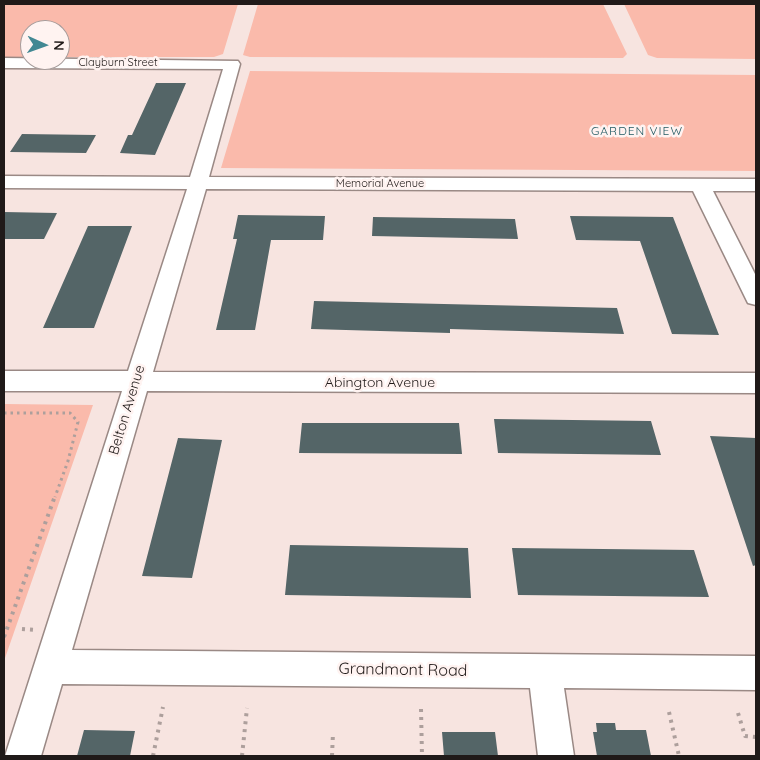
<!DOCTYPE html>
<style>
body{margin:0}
#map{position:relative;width:760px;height:760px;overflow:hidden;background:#f7e4e0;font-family:Quicksand,sans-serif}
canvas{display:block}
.frame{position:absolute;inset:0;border:5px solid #201a19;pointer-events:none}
.north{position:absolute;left:20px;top:20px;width:50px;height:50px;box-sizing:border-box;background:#fff3f1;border:1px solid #a69c9b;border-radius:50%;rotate:92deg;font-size:14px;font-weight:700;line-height:20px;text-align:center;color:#201a19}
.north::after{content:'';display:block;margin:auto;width:18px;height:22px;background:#428893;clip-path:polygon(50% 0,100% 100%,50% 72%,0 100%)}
</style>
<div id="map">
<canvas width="760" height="760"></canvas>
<div class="frame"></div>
<div class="north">N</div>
</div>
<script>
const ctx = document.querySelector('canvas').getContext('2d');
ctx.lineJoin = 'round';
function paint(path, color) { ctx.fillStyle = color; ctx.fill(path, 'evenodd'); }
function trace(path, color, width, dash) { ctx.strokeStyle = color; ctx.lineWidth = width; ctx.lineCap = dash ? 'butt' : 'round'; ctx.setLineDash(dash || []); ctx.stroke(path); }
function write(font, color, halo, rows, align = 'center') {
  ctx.font = font + ' Quicksand,sans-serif'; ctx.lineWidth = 5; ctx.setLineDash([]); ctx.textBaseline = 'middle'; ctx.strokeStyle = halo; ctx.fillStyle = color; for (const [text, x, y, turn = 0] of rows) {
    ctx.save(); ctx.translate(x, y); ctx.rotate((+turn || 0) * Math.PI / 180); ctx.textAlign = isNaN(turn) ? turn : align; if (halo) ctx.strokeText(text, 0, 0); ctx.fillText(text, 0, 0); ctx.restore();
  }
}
const green = new Path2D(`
 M4 4H238L223 54 214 57H60V30H30V57H4Z
 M258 4H603L627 54 623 58 250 57 243 55Z
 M624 4H756V59L657 58 648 55Z
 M250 71 756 75V171L221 168Z
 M4 404 93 405 4 661Z`);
const building = new Path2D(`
 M156 83H186L155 155 120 153 128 135H132Z
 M22 134 96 135 86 153 10 152Z
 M4 212 57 213 44 239H4Z
 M238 215 325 216 323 240H271L255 330H216L237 239H233Z
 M570 216 673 217 719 335 672 334 640 241 576 240Z
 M373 217 515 219 518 239 372 236Z
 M88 226H132L94 328H43Z
 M314 301 617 308 624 334 450 329V333L311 329Z
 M494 419 651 421 661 455 498 453Z
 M302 423H459L462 454 299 453Z
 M710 436 756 438V565L753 566Z
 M178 438 222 440 192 578 142 576Z
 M290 545 468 548 471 598 285 595Z
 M512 548 694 550 709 597 518 595Z
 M596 723H615L616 730H646L651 756H597L593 732H597Z
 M84 730 135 731 130 756H77Z
 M442 732H495L498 756H444Z`);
const pathFar1 = new Path2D(`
 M4 413H70L78 422 68 461 55 497`);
const path = new Path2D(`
 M22 629 35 630
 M4 637 55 496
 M421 709 422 756
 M669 712 679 756
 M738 713 745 736 756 737
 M153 756 163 707
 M242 756 247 708
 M332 756 333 733`);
const minor = new Path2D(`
 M4 58 238 61 240 64 209 177 756 179V191H713L756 276V305L748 303 745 297 693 191 206 189 153 372 756 373V393L147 391 72 650 756 656V690L564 688 574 756H538L530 688 62 684 41 756H5L122 391H4V371H128L187 189 4 188V176L190 177 223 69 4 68Z`);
const farStreetnames = [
 ["Clayburn Street",118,63],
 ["Memorial Avenue",380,184]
];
const farNeighbourhoodnames = [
 ["GARDEN VIEW",637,131]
];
const streetNames = [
 ["Abington Avenue",380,383],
 ["Belton Avenue",127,410,-73]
];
const nearStreetnames = [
 ["Grandmont Road",403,670,1]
];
paint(green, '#fabaab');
paint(building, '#546567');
trace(minor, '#9a8985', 3);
trace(pathFar1, '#ad9f9c', 3, [2.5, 4]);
trace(path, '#ad9f9c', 4, [3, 5]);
paint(minor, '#fff');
write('11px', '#201a19', '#fff3f1', farStreetnames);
ctx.letterSpacing = '1px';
write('12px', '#225b63', '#fff3f1', farNeighbourhoodnames);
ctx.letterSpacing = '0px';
write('14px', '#201a19', '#fff3f1', streetNames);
write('16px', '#201a19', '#fff3f1', nearStreetnames);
</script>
